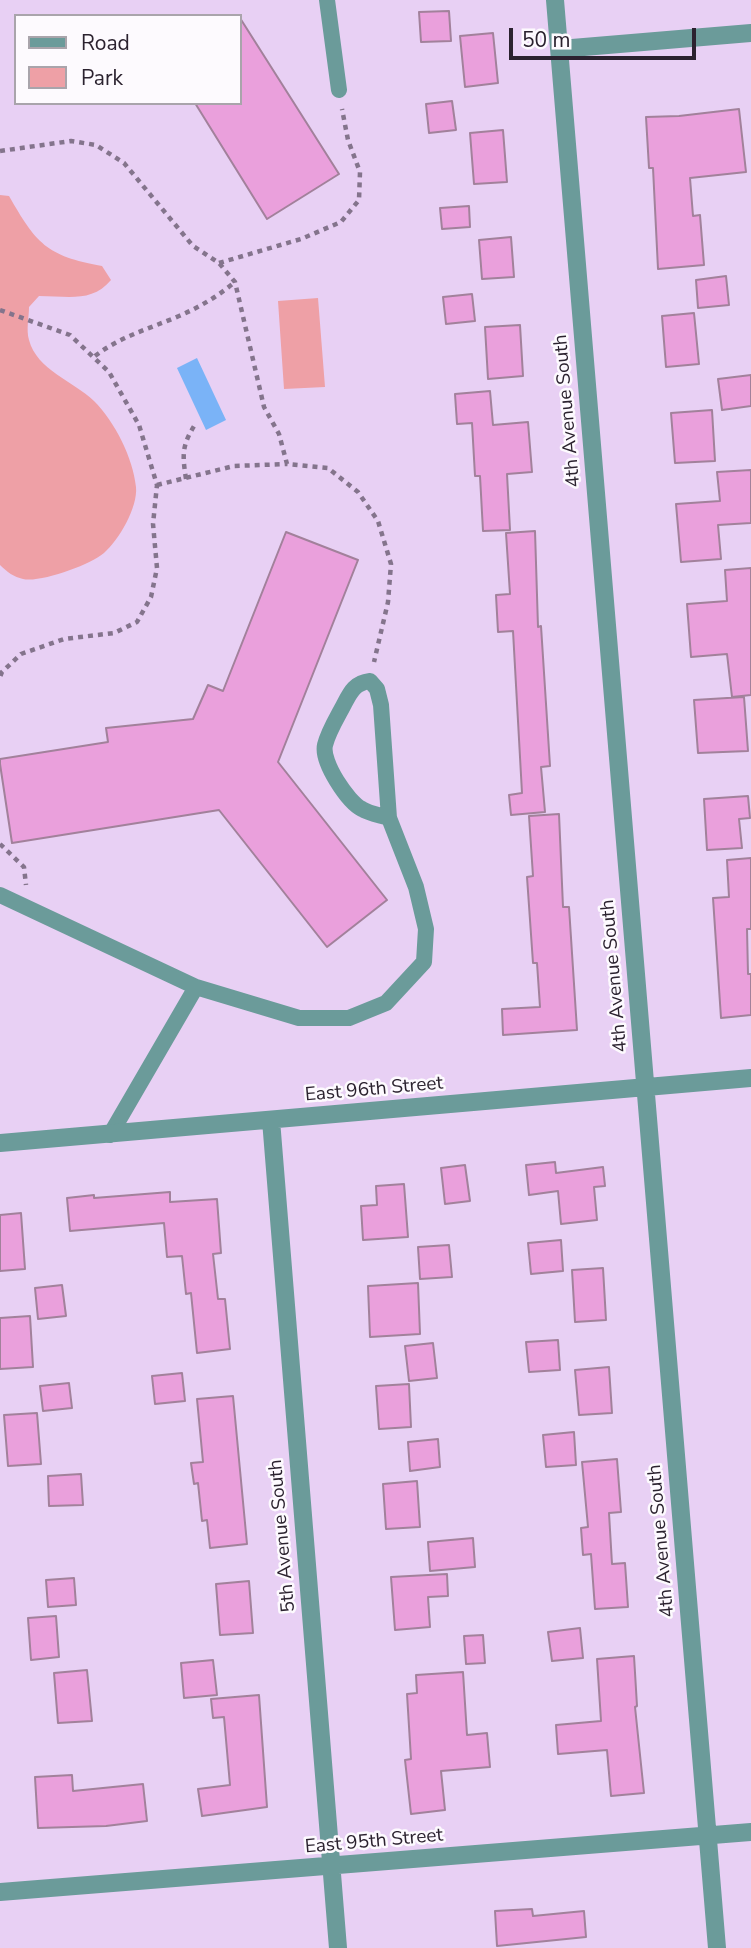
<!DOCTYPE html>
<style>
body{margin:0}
#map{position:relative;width:751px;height:1948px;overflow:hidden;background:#e8d0f4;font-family:"Nunito Sans",sans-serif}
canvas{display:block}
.legend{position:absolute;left:14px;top:14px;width:228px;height:91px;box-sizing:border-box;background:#fdfafe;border:2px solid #a9a4ab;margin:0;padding:9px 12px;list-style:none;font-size:21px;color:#2b222f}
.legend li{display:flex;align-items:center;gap:14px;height:35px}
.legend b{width:35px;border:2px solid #a9a4ab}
.scale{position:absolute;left:509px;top:28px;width:187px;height:32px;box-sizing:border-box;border:4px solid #2b222f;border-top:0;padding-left:9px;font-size:21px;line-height:24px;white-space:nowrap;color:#2b222f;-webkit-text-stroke:5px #fdfafe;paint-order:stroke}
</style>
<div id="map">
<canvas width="751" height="1948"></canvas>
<ul class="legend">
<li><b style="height:9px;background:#6b9b9a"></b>Road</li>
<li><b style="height:19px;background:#eea0a6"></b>Park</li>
</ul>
<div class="scale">50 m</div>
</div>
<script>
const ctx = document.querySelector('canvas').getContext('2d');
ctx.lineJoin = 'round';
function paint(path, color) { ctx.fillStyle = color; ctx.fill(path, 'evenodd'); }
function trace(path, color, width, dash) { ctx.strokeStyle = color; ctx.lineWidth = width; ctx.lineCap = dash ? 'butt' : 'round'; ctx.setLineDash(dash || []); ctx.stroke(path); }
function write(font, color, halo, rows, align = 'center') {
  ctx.font = font + ' "Nunito Sans",sans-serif'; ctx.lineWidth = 5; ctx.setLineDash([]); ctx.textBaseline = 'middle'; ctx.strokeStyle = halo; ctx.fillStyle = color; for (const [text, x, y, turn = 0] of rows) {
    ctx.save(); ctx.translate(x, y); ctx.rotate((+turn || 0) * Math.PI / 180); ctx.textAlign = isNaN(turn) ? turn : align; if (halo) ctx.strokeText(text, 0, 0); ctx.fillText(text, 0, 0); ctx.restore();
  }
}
const green = new Path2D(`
 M0 195 9 196C36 243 46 256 102 266L111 280C92 303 67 296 39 296L29 307C29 317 26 330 29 340 37 370 73 381 94 401 115 422 133 458 136 487 138 507 119 540 104 553 90 565 40 583 23 579 14 577 7 572 0 565Z
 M318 298 325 387 284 389 278 301Z`);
const water = new Path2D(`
 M197 358 226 420 206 430 177 368Z`);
const building = new Path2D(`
 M449 11 451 41 421 42 419 12Z
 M240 18 339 174 267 219 195 103H240Z
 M493 33 498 83 465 87 460 36Z
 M452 101 456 130 429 133 426 104Z
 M739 109 746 172 690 178 693 216 700 215 704 265 658 269 653 168H649L646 117 679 116Z
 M503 130 507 182 474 184 470 133Z
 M469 206 470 227 442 229 440 208Z
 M511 237 514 277 482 279 479 240Z
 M726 276 729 305 698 308 696 280Z
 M472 294 475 321 446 324 443 297Z
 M694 313 699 364 666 367 662 316Z
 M520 325 523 376 488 379 485 327Z
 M751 375V406L722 410 718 379Z
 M490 391 493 425 528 422 532 472 507 474 510 530 483 531 480 476H475L472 423 457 424 455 394Z
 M712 410 715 461 675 463 671 413Z
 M751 470V523L718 525 721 559 681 562 676 504 720 501 717 472Z
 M535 531 538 627 541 626 550 766 541 767 545 812 511 815 509 795 522 793 513 631 498 632 496 595 510 594 506 533Z
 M286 532 358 560 278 762 387 900 327 947 219 810 12 843 0 764V759L108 742 106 728 193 719 208 685 223 691Z
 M751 568V695L732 697 727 654 691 657 687 604 727 601 725 570Z
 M744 697 748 751 698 753 694 700Z
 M748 796 750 818 739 819 742 848 707 850 704 799Z
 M559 814 563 907H569L577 1030 503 1035 502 1009 540 1007 537 963H533L527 877 533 876 529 816Z
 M751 858V929H747L748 974H751V1015L721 1018 713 898 729 897 727 860Z
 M555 1162 556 1173 603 1167 605 1186 594 1187 597 1220 561 1224 558 1191 529 1195 526 1165Z
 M465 1165 470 1201 445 1204 441 1168Z
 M404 1184 408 1237 363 1240 361 1206 377 1205 376 1186Z
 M170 1192V1202L217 1199 221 1253 213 1254 218 1299H225L230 1349 197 1353 191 1293 186 1294 182 1256 167 1257 164 1223 70 1231 67 1198 94 1195V1198Z
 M21 1213 25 1269 0 1271V1215Z
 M561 1240 563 1271 531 1274 528 1243Z
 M449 1245 452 1277 420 1279 418 1247Z
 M603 1268 606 1320 575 1322 572 1270Z
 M418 1283 420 1334 370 1337 368 1286Z
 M62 1285 66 1316 38 1319 35 1288Z
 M30 1316 33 1367 0 1369V1318Z
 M558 1340 560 1370 529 1372 526 1342Z
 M433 1343 437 1378 409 1381 405 1346Z
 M609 1367 612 1413 579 1415 575 1370Z
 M182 1373 185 1401 155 1404 152 1376Z
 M69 1383 72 1408 43 1411 40 1386Z
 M409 1384 411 1427 379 1429 376 1386Z
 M233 1396 247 1544 210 1548 207 1520 202 1521 198 1483 194 1484 191 1463 203 1462 197 1399Z
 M37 1413 41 1464 8 1466 4 1415Z
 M574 1432 576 1465 546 1467 543 1435Z
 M438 1439 440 1467 410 1471 408 1442Z
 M617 1459 621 1512 609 1513 612 1564 625 1563 628 1607 595 1609 591 1554 583 1555 581 1528 588 1527 582 1462Z
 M81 1474 83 1505 49 1506 48 1476Z
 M417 1481 420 1527 386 1529 383 1484Z
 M473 1538 475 1567 430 1571 428 1542Z
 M447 1574 448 1596 428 1597 430 1627 395 1630 391 1577Z
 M74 1578 76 1605 48 1607 46 1580Z
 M249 1581 253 1633 220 1635 216 1584Z
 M56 1616 59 1657 31 1660 28 1618Z
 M580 1628 583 1658 552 1661 548 1632Z
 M483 1635 485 1663 466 1664 464 1636Z
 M634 1656 637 1706 635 1707 644 1793 611 1796 607 1750 558 1754 556 1725 601 1721 597 1659Z
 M213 1660 217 1695 184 1698 181 1663Z
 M87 1670 92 1721 58 1723 54 1673Z
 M463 1672 467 1735 487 1733 490 1767 441 1771 445 1810 411 1814 405 1760 411 1759 407 1694 417 1693 416 1675Z
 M259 1695 267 1807 202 1816 198 1789 230 1785 224 1717 213 1718 211 1699Z
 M72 1775 73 1791 143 1784 147 1821 106 1826 38 1828 35 1777Z
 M532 1909 533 1916 584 1911 586 1937 497 1946 495 1911Z`);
const path = new Path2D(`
 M0 151 71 141 96 145 124 163 193 246 219 263 235 282 264 407 279 434 287 464 328 468 358 492 378 521 391 564 388 602 374 662
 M219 263 301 239 341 222 359 200 360 172 348 140 342 109
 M0 310 70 335 109 372 139 425 157 485 153 524 157 568 151 597 137 622 114 633 64 639 21 654 2 672 0 677
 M95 356C121 336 149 329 179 316 200 307 218 296 235 282
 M186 479C182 453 182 445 196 423
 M157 485 234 466 287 464
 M0 844 24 867 26 885`);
const lane = new Path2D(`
 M327 0 339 90
 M0 895 196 987 299 1018H349L386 1003 424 962 426 929 416 887 389 818 381 705 377 689 370 681C352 683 349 696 341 710 335 721 328 733 325 745 321 762 348 802 362 809 370 814 380 815 389 818
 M110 1135 196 987`);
const street = new Path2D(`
 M555 0 717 1948
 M560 49 751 33
 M271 1120 338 1948
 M0 1143 751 1078
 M0 1892 751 1832`);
const streetNames = [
 ["4th Avenue South",568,411,-95],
 ["4th Avenue South",615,976,-95],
 ["East 96th Street",374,1090,-5],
 ["5th Avenue South",283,1536,-95],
 ["4th Avenue South",662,1541,-95],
 ["East 95th Street",374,1842,-5]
];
paint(green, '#eea0a6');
paint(water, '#7ab3f7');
paint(building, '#eaa0dc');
trace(building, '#a2819b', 2);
trace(path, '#84748c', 4.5, [5, 5]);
trace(lane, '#6b9b9a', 16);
trace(street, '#6b9b9a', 18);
write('19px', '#2b222f', '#fdfafe', streetNames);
</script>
